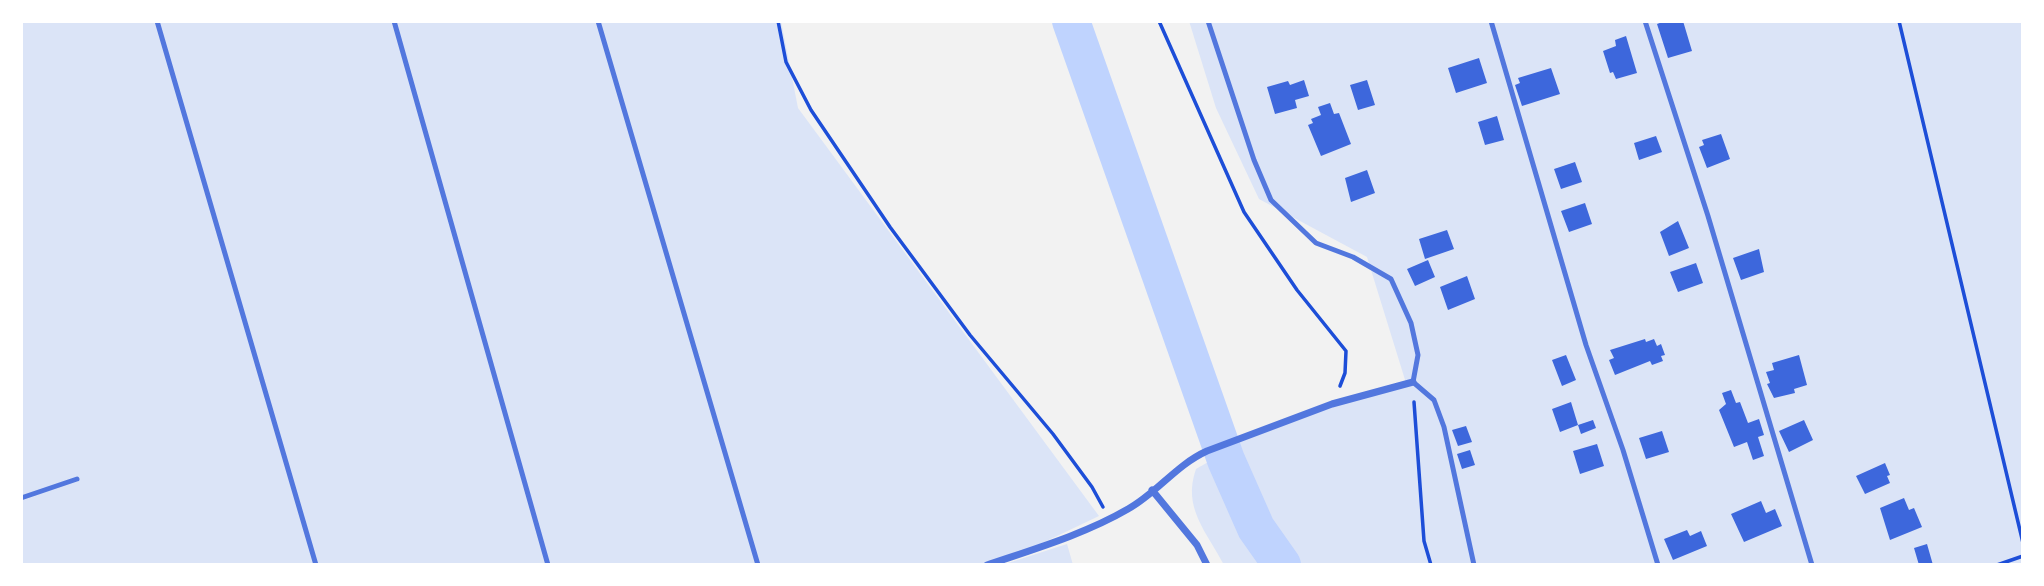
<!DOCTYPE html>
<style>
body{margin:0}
#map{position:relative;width:2044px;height:586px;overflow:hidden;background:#f2f2f2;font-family:"Nunito Sans",sans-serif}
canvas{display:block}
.frame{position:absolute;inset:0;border:23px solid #fff;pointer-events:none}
</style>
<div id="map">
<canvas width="2044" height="586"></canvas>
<div class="frame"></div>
</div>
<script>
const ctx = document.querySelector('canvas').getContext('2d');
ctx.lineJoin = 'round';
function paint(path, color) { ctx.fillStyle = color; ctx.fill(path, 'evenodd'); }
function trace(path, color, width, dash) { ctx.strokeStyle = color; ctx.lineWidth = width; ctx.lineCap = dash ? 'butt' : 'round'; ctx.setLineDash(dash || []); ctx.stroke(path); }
const green = new Path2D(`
 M21 21H781L798 108 1099 516 1011 558 987 565H21Z
 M1189 21H2023V565H1293L1280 550 1233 456 1235 440 1332 404 1406 383 1367 257 1259 199 1216 108Z
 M1226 460 1222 467 1244 534 1264 565H1224C1207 532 1182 508 1196 469L1210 461Z
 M1067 544 1073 565H1002Z`);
const water = new Path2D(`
 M1233 456 1238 464 1248 468 1280 549 1293 565H1264L1244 534 1235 500 1220 461Z`);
const river = new Path2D(`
 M1071 21 1226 460 1256 528 1282 565`);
const building = new Path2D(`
 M1665 21H1683L1692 51 1668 58 1657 24Z
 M1626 36 1637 73 1616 79 1613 72 1610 73 1603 51 1616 46 1615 40Z
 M1479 58 1487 83 1456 93 1448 68Z
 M1551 68 1560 94 1522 106 1515 85 1520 83 1518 78Z
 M1304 80 1309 96 1295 100 1297 108 1275 114 1267 87 1288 81 1290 85Z
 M1367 80 1375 105 1358 110 1350 85Z
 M1330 103 1334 114 1339 113 1351 144 1321 156 1308 125 1313 123 1311 119 1321 115 1318 107Z
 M1497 116 1504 140 1485 145 1478 122Z
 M1721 134 1730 159 1707 168 1699 147 1704 145 1702 140Z
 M1656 136 1662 152 1639 160 1634 143Z
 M1575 162 1582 182 1561 189 1554 169Z
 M1367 170 1375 193 1351 202 1345 178Z
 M1585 203 1592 224 1569 232 1561 211Z
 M1678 221 1689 248 1669 256 1660 232Z
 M1447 230 1454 249 1425 259 1419 239Z
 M1759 249 1764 272 1741 280 1733 258Z
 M1428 260 1435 277 1415 286 1407 269Z
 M1696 263 1703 283 1678 292 1670 272Z
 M1467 276 1475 299 1448 310 1440 287Z
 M1645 339 1646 342 1654 339 1657 346 1661 344 1665 355 1661 356 1663 361 1652 365 1650 361 1615 375 1609 360 1614 358 1610 350Z
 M1566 355 1576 380 1562 386 1552 360Z
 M1799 355 1807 385 1794 389 1795 393 1774 398 1767 384 1770 383 1766 372 1774 370 1772 363Z
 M1731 390 1736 403 1740 402 1748 423 1759 419 1764 435 1758 437 1764 456 1753 460 1747 442 1734 447 1719 410 1726 404 1722 393Z
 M1571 402 1578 425 1593 420 1596 428 1581 434 1578 425 1560 432 1552 409Z
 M1804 420 1813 440 1789 452 1779 431Z
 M1466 426 1472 442 1458 446 1452 430Z
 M1662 431 1669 452 1646 459 1639 438Z
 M1597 444 1604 466 1580 474 1573 451Z
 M1470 450 1475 465 1462 469 1457 454Z
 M1885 463 1890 475 1887 476 1890 483 1865 494 1856 476Z
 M1904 498 1909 510 1914 508 1922 527 1890 540 1880 508Z
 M1761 501 1766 513 1775 509 1782 526 1744 542 1731 514Z
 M1687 530 1690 536 1701 531 1707 546 1673 560 1664 539Z
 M1927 544 1933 565H1919L1914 548Z`);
const path = new Path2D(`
 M778 21 786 62 811 110 890 227 970 335 1053 434 1092 487 1103 507
 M1159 21 1244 212 1297 290 1346 351 1345 373 1340 386
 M1899 21 2023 543
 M1414 402 1424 541 1431 565
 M1997 565 2023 556`);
const service = new Path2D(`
 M157 21 316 565
 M394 21 548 565
 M598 21 758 565
 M1208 21 1254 160 1271 200 1316 243 1353 257 1391 279 1411 323 1418 355 1413 382 1434 400 1444 427 1474 565
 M1491 21 1586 345 1623 450 1658 565
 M1645 21 1708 216 1812 565
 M21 498 77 479`);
const minor = new Path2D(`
 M1152 490 1197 545 1207 565
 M987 565C1034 549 1085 534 1128 509 1157 493 1176 465 1207 451L1332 404 1413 382`);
paint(green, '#dbe4f7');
paint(water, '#bfd3fe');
trace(river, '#bfd3fe', 38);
paint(building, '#3d67dc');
trace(path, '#1d4ed8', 3.5);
trace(service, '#5277de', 5);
trace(minor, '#5277de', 7);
</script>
